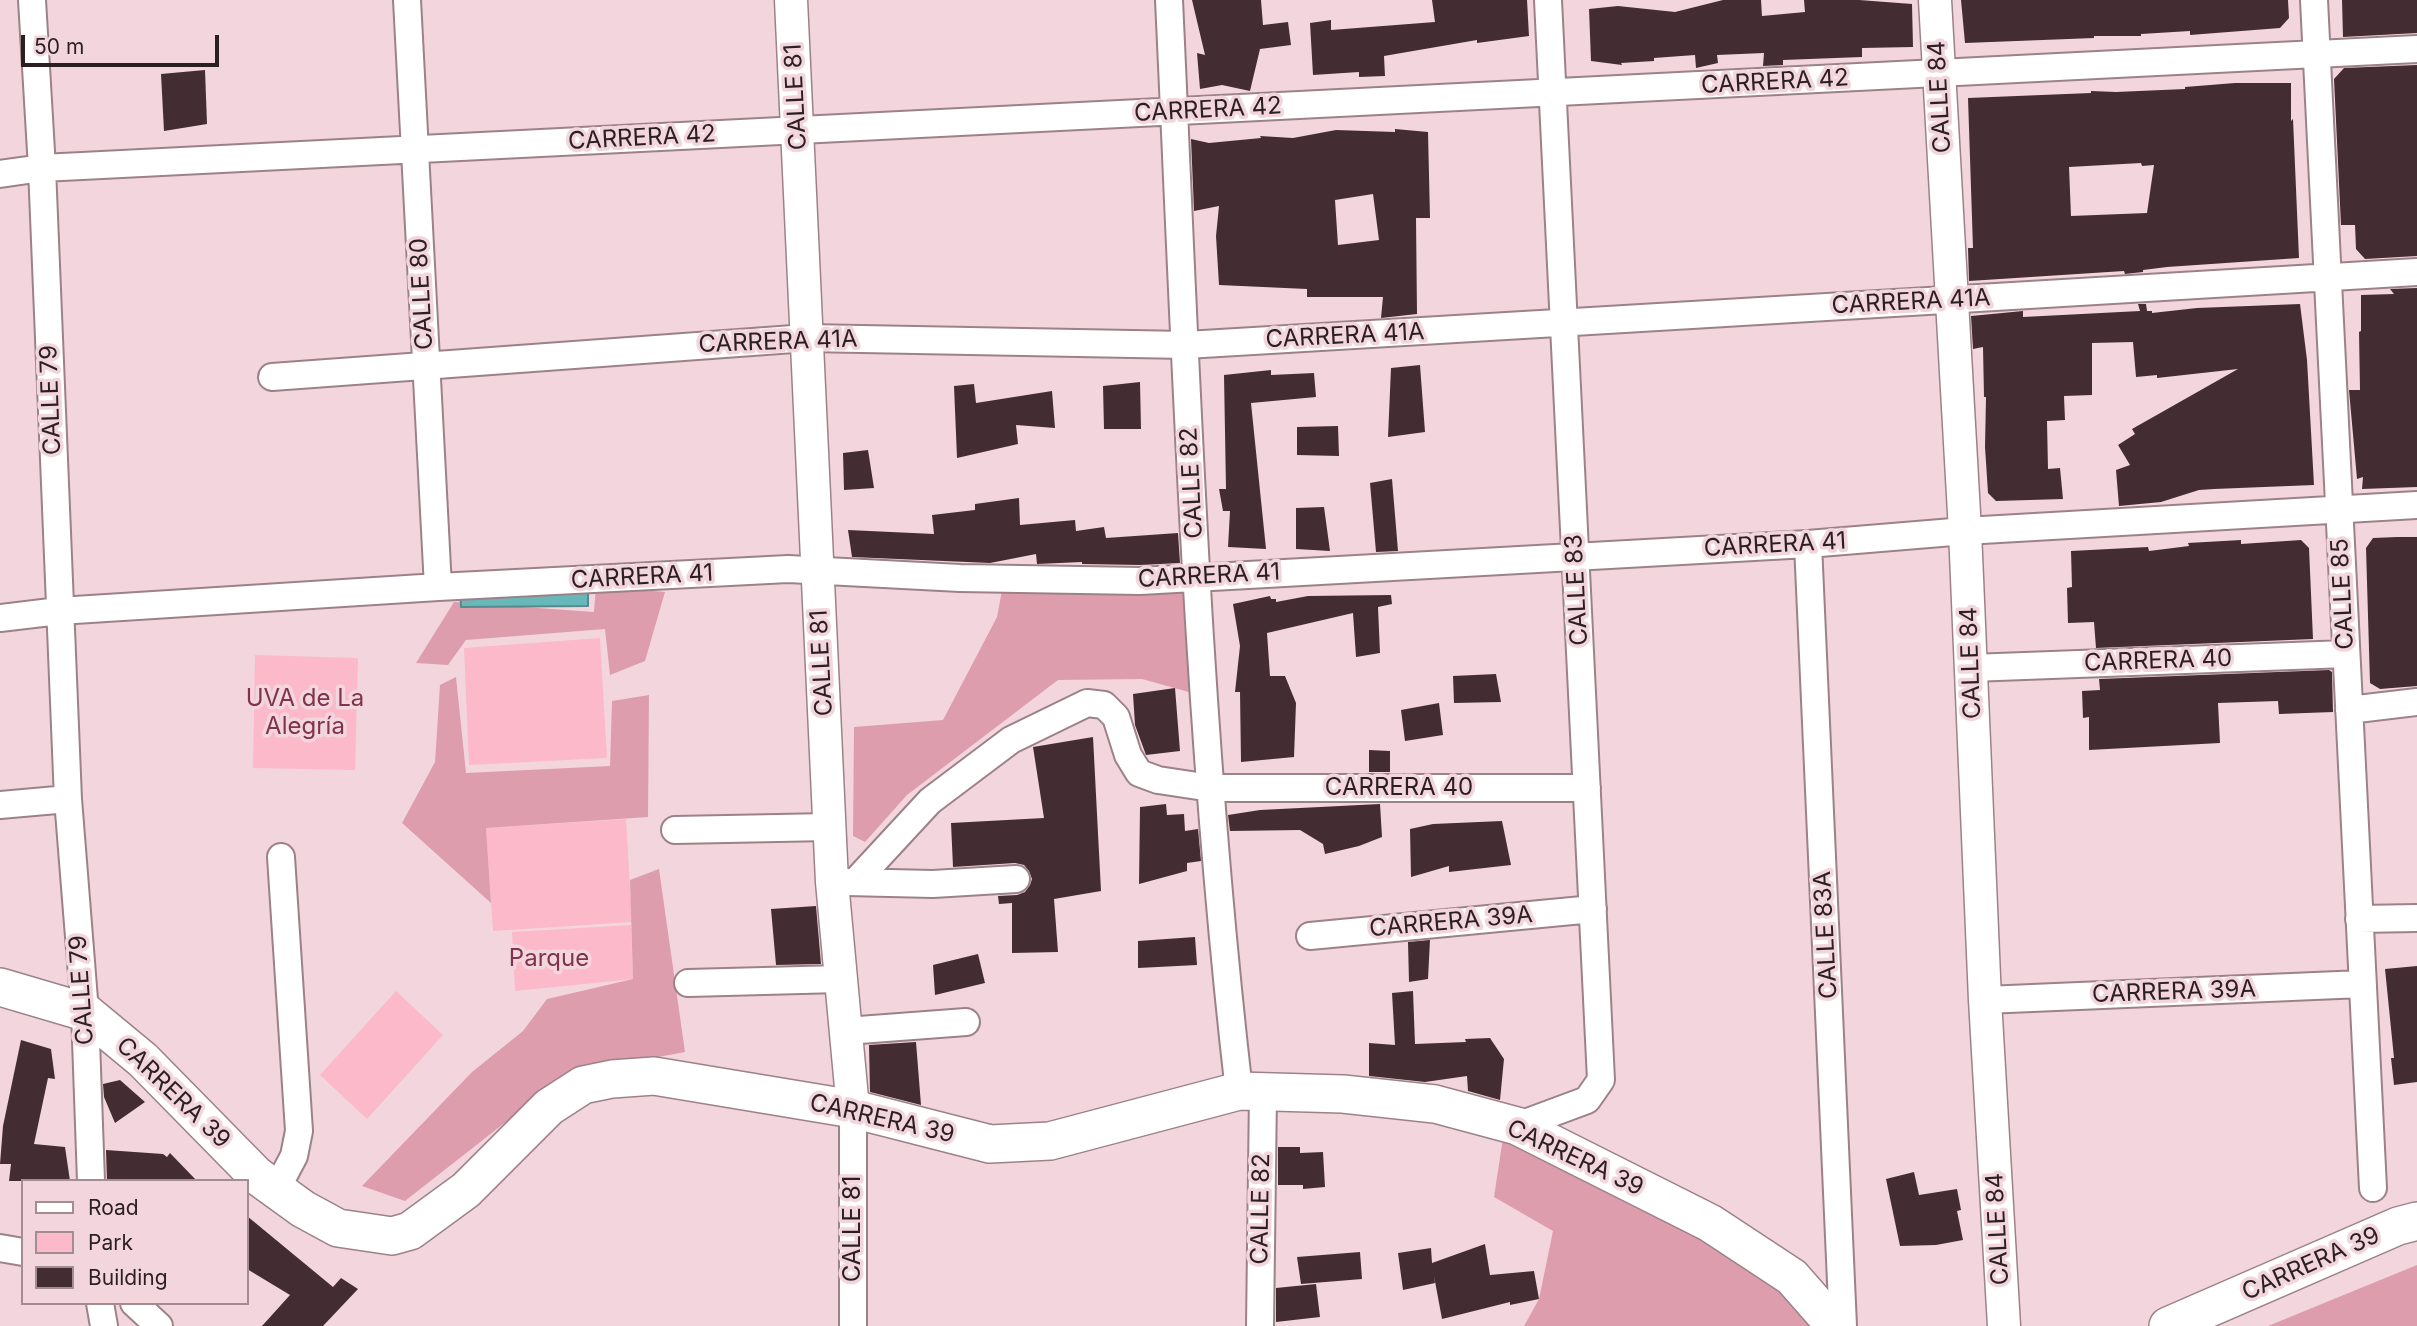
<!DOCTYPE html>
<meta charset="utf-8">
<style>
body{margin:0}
#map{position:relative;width:2417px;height:1326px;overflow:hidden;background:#f3d6dd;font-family:Inter,sans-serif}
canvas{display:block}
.legend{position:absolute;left:21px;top:1179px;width:228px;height:126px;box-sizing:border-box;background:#f3d6dd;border:2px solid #a38d92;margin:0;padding:9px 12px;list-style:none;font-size:21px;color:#2a1f22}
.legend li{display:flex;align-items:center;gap:14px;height:35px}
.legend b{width:35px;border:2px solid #a38d92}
.scale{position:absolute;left:21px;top:35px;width:198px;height:32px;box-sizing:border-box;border:4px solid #2a1f22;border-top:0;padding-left:9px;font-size:21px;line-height:24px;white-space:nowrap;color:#2a1f22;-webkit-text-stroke:5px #f3d6dd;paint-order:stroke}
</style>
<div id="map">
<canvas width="2417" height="1326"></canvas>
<ul class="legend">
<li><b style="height:9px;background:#fff"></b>Road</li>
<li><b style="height:19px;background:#fbb9ca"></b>Park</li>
<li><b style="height:19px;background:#432d33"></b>Building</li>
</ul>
<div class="scale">50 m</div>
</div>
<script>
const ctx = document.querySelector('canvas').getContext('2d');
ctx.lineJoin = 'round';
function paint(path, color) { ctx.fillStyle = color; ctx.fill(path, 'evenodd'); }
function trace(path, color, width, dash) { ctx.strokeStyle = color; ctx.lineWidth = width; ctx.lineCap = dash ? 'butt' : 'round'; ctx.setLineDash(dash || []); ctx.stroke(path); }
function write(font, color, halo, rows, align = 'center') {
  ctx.font = font + ' Inter,sans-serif'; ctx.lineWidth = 7; ctx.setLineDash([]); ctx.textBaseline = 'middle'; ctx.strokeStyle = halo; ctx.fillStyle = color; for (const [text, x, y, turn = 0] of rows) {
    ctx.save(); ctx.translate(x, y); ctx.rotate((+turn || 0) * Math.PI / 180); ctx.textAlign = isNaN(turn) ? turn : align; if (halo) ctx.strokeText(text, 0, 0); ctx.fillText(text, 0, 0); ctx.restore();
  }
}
const green = new Path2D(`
 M600 638 607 758 469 765 464 648Z
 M255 655 358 658 355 770 253 768Z
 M626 819 632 922 493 931 486 828Z
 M631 925 633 979 515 991 512 932Z
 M396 991 443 1035 367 1119 320 1075Z`);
const forest = new Path2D(`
 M1003 585 1189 586 1196 694 1142 679 1058 680 907 795 865 842 853 836 854 727 943 720 997 617Z
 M596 586 665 592 645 661 610 675 605 629 466 640 448 665 416 663 454 602 594 612Z
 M456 677 466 773 610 766 612 701 649 695 648 817 486 828 491 903 402 823 435 762 440 685Z
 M659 869 685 1052 567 1074 405 1201 362 1186 472 1072 523 1031 547 999 633 979 630 880Z
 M1504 1131 1649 1206 1776 1282 1816 1326H1524L1539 1299 1553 1231 1494 1197Z
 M2417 1265V1326H2268Z`);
const water = new Path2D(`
 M460 586 588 587V606L461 607Z`);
const building = new Path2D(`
 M1192 0H1261L1263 25 1288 22 1291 45 1260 49 1250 91 1222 85 1200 89 1197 53 1205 55Z
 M1432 0H1527L1529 36 1477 43V40L1384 56 1385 76 1359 77V72L1313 75 1310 23 1331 20V30L1435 22Z
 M1723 0H1761L1762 16 1805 12 1804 0H1859L1912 4 1913 47 1862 48V57L1783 60V65L1763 66 1764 53 1717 55 1718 63 1696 68 1695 55 1654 58V61L1621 63 1622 65 1591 61 1589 9 1618 6 1675 12Z
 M1961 0H2288L2289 18 2280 28 2190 35V31L2141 34V36H2094V38L1965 43Z
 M2342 0H2417V33L2343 37Z
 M2417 65V256L2365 259 2356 249 2355 225H2341L2334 79 2344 68Z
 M205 70 207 124 164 131 161 74Z
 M2235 83H2291V121L2293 119 2299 258 2167 267 2143 270V272L2125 274 2124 271 1969 281 1968 248H1973L1968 98 2066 94 2091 93V91L2116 92 2185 89V87ZM2141 163 2142 166 2154 165 2147 213 2071 216 2069 167Z
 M1395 129 1428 132 1430 218H1416L1417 314 1381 318 1383 297H1307V289L1219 285 1216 236 1219 206 1194 211 1191 139 1209 143 1261 138 1260 136 1293 138 1336 130 1395 132ZM1373 194 1379 240 1338 245 1335 200Z
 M2417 288V487L2362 489 2363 477 2357 479 2349 390H2360L2359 332 2361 331V295L2394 294 2390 289Z
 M2138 304H2146L2147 311H2152V313L2197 308 2300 304 2307 360 2314 485 2214 489 2199 490 2161 502 2119 506 2116 470 2130 465 2118 445 2135 434 2132 429 2238 369 2157 378V375L2136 377 2133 342 2092 343V395L2064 396 2065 420 2047 421 2048 469 2060 468 2063 499 1996 501 1988 493 1985 447 1986 397H1984L1983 347 1973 349 1971 316 2023 311V317L2140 311Z
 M1420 365 1425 432 1388 437 1391 368Z
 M1271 370V375L1314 373 1316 397 1251 403 1266 549 1228 547 1230 511H1223L1219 489H1226L1224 375Z
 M1140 382 1141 429H1104L1103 386Z
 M974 384 976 403 1052 391 1055 428 1016 425 1018 444 957 458 954 386Z
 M1338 426 1339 456 1297 455V427Z
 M868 450 874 488 844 490 843 453Z
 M1392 479 1398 551 1376 552 1370 483Z
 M1019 498 1020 525 1075 520 1076 531 1104 527 1106 538 1178 533 1180 563 1140 565 1082 564V562L1037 564 1036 554 990 563 852 557 848 530 934 534 932 515 975 510V504Z
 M1324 507 1330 551 1296 549V508Z
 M2397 537H2417V686L2380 689 2370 683 2366 548 2373 538Z
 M2241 540V544L2301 540 2309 548 2313 639 2096 648 2094 622 2068 623 2067 588 2072 587 2071 551 2148 547 2149 551 2189 546 2188 543Z
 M1391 595 1392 604 1378 607 1380 653 1356 657 1353 613 1267 633 1270 676H1285L1296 703 1294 757 1241 762 1240 692H1235L1240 646 1233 604 1270 596 1271 599H1276V602L1308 596Z
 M2329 670 2332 672 2333 712 2279 714 2278 701 2218 703 2220 743 2089 750V717L2083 718 2082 691 2100 690 2099 679Z
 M1496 674 1501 702 1454 703 1453 676Z
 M1175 688 1180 751 1146 755 1135 725 1133 694Z
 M1439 703 1443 735 1405 741 1401 710Z
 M1093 737 1101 891 1054 899 1058 952 1012 953V903L999 904 998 896 1017 895 1025 892 1030 885 1032 879 1029 871 1024 865 1015 863 953 867 951 823 1044 818 1033 747Z
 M1369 750 1390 751V772H1369Z
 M1166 804 1167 815 1184 814 1185 831 1198 829 1201 861 1187 863V871L1139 884 1140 807Z
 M1380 804 1382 837 1359 846 1325 854 1323 844 1300 830 1230 831 1228 815 1260 810Z
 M1502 821 1511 865 1449 872V866L1411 877 1410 829 1433 824Z
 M816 906 821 964 776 965 771 909Z
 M1195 937 1197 965 1138 968V941Z
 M1430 940 1428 979 1409 982 1408 942Z
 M978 954 985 983 935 995 933 965Z
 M2417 966V1082L2394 1085 2391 1058H2394L2385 969Z
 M1413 991 1415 1044 1466 1042 1465 1039 1490 1038 1504 1059 1500 1100 1468 1091 1467 1076 1425 1082 1369 1076V1043L1395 1045 1392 993Z
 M21 1040 51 1049 55 1079 48 1078 34 1144 65 1147 70 1181H9L11 1164H0L3 1126Z
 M916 1042 921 1105 870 1092 869 1045Z
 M120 1080 145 1102 115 1123 104 1097 103 1084Z
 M1278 1147H1300V1153L1323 1152 1325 1187 1303 1189V1185H1278Z
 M106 1150 163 1154 167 1157 170 1153 197 1181H107Z
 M1914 1172 1919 1195 1957 1189 1961 1210 1957 1211 1963 1240 1936 1245 1900 1246 1886 1179Z
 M247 1216 333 1287 341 1278 358 1289 323 1326H262L290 1295 247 1269Z
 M1485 1244 1490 1275 1534 1271 1539 1299 1510 1305V1302L1442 1319 1434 1276 1435 1283 1403 1290 1398 1253 1431 1248 1432 1263Z
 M1360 1252 1362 1279 1301 1284 1297 1257Z
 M1316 1284 1320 1317 1276 1322V1288Z`);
const minor = new Path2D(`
 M32 0 42 168 68 799 85 1012 91 1181
 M407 0 438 587
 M1169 0C1186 364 1197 729 1239 1091
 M2314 0 2373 1188
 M0 174 42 168 2417 49
 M272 377 807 338 1186 345 2417 272
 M1808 544 1843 1326
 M0 618 59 611 438 587 788 569 960 578 1140 581 1808 544 1965 531 2417 505
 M1971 668 2346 654
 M2349 710 2417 702
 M0 805 68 799
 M675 830 829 827
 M846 882 933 884 1016 879
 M855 882 930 801 1011 740 1087 703 1104 705 1116 717 1128 755 1139 773 1158 780 1211 788H1587
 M2359 919 2417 918
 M1310 936 1593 909
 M688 983 840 979
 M1985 1000 2362 984
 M846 1031 966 1022
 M853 1109V1326
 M1517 1126 1587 1100 1601 1080 1548 0
 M276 1190 294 1156 299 1131 281 857
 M0 1248 23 1252
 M100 1303 104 1326
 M134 1303 159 1326
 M1260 1326 1263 1092`);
const tertiary = new Path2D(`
 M791 0 832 882 853 1109
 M1935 0 1965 531 1985 1000 2004 1326`);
const secondary = new Path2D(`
 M0 987 85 1012 143 1060 256 1175 303 1209 338 1228 392 1236 410 1231 466 1190 549 1107 583 1085 612 1079 654 1076 853 1109 990 1144 1050 1141 1239 1091 1343 1094 1435 1104 1517 1126 1710 1223 1792 1277 1835 1326
 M2168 1326 2398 1226 2417 1221`);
const streetNames = [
 ["CARRERA 42",1775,82,-3],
 ["CALLE 81",796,97,-93],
 ["CALLE 84",1940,97,-93],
 ["CARRERA 42",1208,110,-3],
 ["CARRERA 42",642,138,-3],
 ["CALLE 80",422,294,-93],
 ["CARRERA 41A",1911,302,-3],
 ["CARRERA 41A",1345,336,-3],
 ["CARRERA 41A",778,342,-2],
 ["CALLE 79",51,400,-92],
 ["CALLE 82",1192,483,-93],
 ["CARRERA 41",1775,545,-3],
 ["CARRERA 41",1209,576,-3],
 ["CARRERA 41",642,577,-3],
 ["CALLE 83",1577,590,-93],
 ["CALLE 85",2343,594,-93],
 ["CARRERA 40",2158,661,-2],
 ["CALLE 81",822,663,-93],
 ["CALLE 84",1971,663,-92],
 ["CARRERA 40",1399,788],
 ["CARRERA 39A",1451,922,-5],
 ["CALLE 83A",1826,935,-93],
 ["CALLE 79",82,990,-94],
 ["CARRERA 39A",2174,992,-2],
 ["CARRERA 39",173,1093,44],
 ["CARRERA 39",882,1119,13],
 ["CARRERA 39",1575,1158,25],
 ["CALLE 82",1261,1209,-89],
 ["CALLE 81",853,1229,-90],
 ["CALLE 84",1998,1229,-93],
 ["CARRERA 39",2311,1264,-24]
];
const parkNames = [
 ["UVA de La",305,699],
 ["Alegría",305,727],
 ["Parque",549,959]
];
paint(green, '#fbb9ca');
paint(forest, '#dd9dad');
paint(water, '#68b8ba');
trace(water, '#558a8c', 2);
paint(building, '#432d33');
trace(minor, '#9c8288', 30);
trace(tertiary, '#9c8288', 35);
trace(secondary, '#9c8288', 40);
trace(minor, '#fff', 26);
trace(tertiary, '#fff', 32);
trace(secondary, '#fff', 37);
write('24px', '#2a1f22', '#f3d6dd', streetNames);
write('24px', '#80334d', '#f3d6dd', parkNames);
</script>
